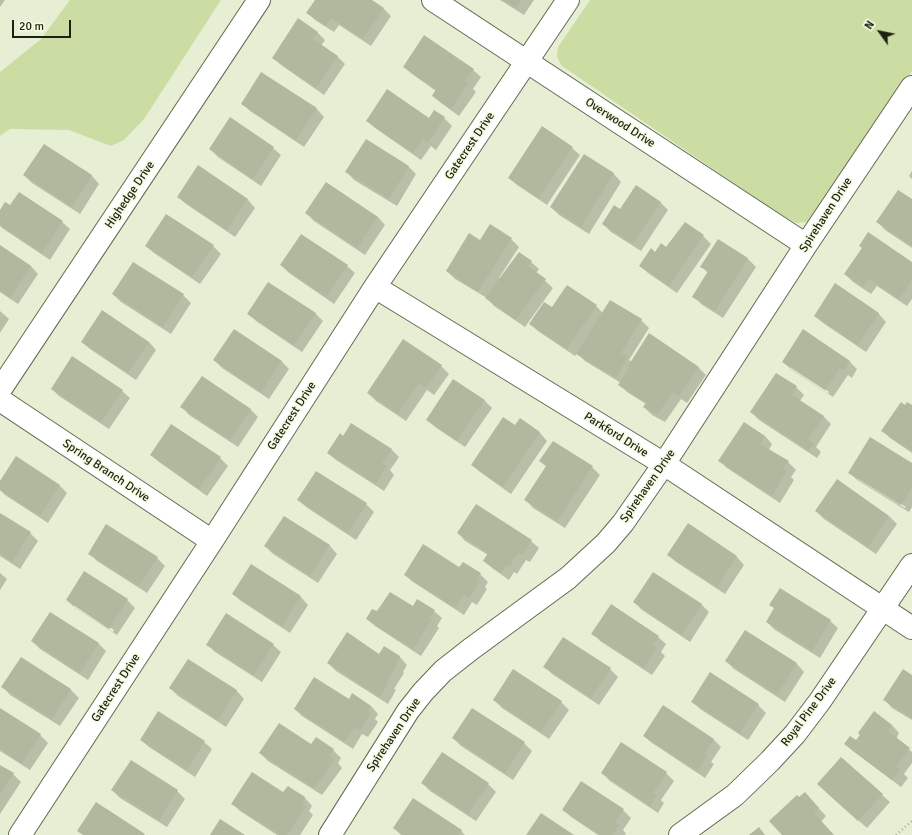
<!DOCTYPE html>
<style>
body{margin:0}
#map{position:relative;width:912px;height:835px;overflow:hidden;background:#e6efd3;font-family:Signika,sans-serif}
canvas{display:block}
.north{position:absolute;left:860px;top:12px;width:40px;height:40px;-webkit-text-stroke:3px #f3fce0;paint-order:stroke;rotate:303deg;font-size:11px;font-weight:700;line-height:16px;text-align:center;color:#1d2016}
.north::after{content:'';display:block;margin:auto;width:14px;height:18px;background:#1d2016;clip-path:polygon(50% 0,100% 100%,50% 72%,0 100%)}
.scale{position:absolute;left:12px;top:20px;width:59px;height:18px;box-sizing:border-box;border:2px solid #1d2016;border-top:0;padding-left:5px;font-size:12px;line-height:14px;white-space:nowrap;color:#1d2016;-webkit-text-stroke:3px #f3fce0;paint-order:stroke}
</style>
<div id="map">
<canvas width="912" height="835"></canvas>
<div class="north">N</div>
<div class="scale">20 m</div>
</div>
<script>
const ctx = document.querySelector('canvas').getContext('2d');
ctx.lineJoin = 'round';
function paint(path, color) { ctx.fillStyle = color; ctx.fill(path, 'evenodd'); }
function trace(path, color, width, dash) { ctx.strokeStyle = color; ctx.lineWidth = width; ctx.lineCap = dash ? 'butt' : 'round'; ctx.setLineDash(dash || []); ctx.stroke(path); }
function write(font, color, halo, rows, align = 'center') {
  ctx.font = font + ' Signika,sans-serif'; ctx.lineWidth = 3.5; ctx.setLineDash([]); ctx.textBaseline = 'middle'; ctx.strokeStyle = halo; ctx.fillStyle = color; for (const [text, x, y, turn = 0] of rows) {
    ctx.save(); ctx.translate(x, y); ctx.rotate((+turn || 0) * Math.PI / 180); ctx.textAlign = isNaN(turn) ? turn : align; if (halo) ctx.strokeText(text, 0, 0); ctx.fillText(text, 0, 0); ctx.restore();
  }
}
const green = new Path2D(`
 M70 0H221L144 119 124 140 111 146 69 130 10 129 0 136V72L41 39Z
 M590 0H912V71L822 205 807 222 796 223 776 212 562 66 557 57 558 47Z`);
const shadow = new Path2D(`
 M0 0H5L0 7Z
 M316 0H370L384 9 391 16 371 46 339 25 334 32 315 20 308 13Z
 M500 0H534L524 15Z
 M317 32 325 40 321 46 337 56 345 64 324 95 281 65 273 58Z
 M404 67 473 70 481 77 473 89 476 92 459 116 441 103 433 96 436 91 412 74Z
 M262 73 317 109 324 117 304 147 250 111 242 103Z
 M434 112 444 118 452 126 436 150 431 146 421 160 375 128 367 121 429 119Z
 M366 140 409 167 416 174 397 206 354 180 347 172Z
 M44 145 92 176 99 184 80 214 32 183 24 175Z
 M273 148 281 155 261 186 218 157 210 149Z
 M572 148 580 155 547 205 517 185 509 178Z
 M584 155 614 174 621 182 589 234 559 215 551 207Z
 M199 167 248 200 255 208 235 237 186 204 178 197Z
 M912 171V179L909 176Z
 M912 200V248L885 230 878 222Z
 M660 202 668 210 641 251 611 232 603 224 620 211Z
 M0 212 62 222 70 229 50 260 2 228 0 226Z
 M306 213 378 217 385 225 365 255 314 221Z
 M703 236 711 244 677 293 648 273 640 266 656 253Z
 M511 239 519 247 499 278H501L531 262 539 269 536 273 553 288 525 327 494 306 487 298 455 279 447 271 481 241Z
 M718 241 748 259 756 267 723 318 701 304 694 296 708 273 702 267Z
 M0 246 31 266 38 274 18 304 0 292Z
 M146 246H213L221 254 200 284 154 253Z
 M863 248 912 263V299L907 306 877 286 871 294 853 282 845 274Z
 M281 265 347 266 355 273 334 304 289 273Z
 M836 285 879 314 886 322 866 352 823 323 815 316Z
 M113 294 183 295 191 303 171 334 121 302Z
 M596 306 603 313 641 320 649 328 629 360 632 362 698 367 706 375 687 403 681 399 665 422 652 415 644 407 646 404 627 392 620 385 621 383 585 361 577 353 575 356 538 331 530 324 552 308Z
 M0 311 9 319 0 333Z
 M315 313 323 321 302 352 256 321 249 314Z
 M803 331 850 362 857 369 852 378 848 375 833 397 791 369 783 362ZM790 366 829 392 828 394 790 369Z
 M82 342H149L156 350 136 380 90 349Z
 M214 360 281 361 289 369 269 399 222 368Z
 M441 366 449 374 434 395 427 390 406 421 376 401 368 393Z
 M796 387 804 395 800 401 823 416 831 424 816 447 821 452 817 458 759 420 751 412Z
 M52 389 122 391 130 398 109 429 59 396Z
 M484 400 492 408 465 447 435 427 427 419Z
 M906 406H912V453L890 438 883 431Z
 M182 407 250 409 258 417 238 447 189 415Z
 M520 420 540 433 547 441 511 494 480 472 472 465 516 426Z
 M765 436 772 444 769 450 788 462 796 470 791 477 794 480 780 503 727 468 720 461Z
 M344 437 391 449 399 457 390 470 394 475 384 491 336 460 328 453Z
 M151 455 220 458 228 466 207 496 159 462Z
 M541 461 592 467 600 475 565 528 533 508 526 500 547 467Z
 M912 464V507L909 512 857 480 850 473ZM857 477 906 507 905 508 857 479Z
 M316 472 366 504 374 512 356 540 306 507 299 500Z
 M837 481 889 516 897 524 876 554 824 519 816 511Z
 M0 483 59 485 67 493 48 523 5 495 0 490Z
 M0 514 30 533 38 541 20 569 0 556Z
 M284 517 330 546 337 554 318 583 273 554 265 546Z
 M688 525 737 557 744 565 725 594 676 562 668 555Z
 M458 533 531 541 539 548 530 562 526 560 517 574 514 572 509 580 492 568 484 561 488 555 465 541Z
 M89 553 157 558 165 566 147 593 97 561Z
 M251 565 301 597 308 605 290 633 241 601 233 594Z
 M460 569 480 574 488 582 485 587 487 589 477 605 472 602 464 615 413 582 405 575Z
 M0 573 7 579 0 590Z
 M654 573 702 605 709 612 690 642 642 610 634 602Z
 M67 600H127L135 608 117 635 75 608ZM74 605 114 630 113 632 74 607Z
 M771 605 830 621 838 628 820 658 775 630 767 622 775 609Z
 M413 608 434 611 442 618 437 626 439 628 421 656 375 626 367 619 377 613Z
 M745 631 797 664 804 672 785 702 734 669 726 661Z
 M593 633 658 637 666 644 661 652 665 656 652 675 600 641Z
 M32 641 99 644 106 651 88 680 40 649Z
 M207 644 273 645 281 652 262 682 215 652Z
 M384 647 400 657 407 665 403 672 404 673 394 689 396 690 388 704 336 671 328 663 379 655Z
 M21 658 71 690 79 698 60 726 10 695 3 687Z
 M188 660 237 691 244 699 226 727 178 696 170 688Z
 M544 666 610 669 618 677 599 705 552 674Z
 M912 676V720L892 708 885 700Z
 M349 700 371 706 378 714 375 719 378 722 368 737 362 734 353 749 302 716 295 709Z
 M494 700 561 702 569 710 549 739 502 708Z
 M692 701 758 705 766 713 748 740 700 709Z
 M0 709 40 735 48 743 30 770 0 751Z
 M472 709 524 743 532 751 513 780 461 746 453 738Z
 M892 725 899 733 896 739 912 752V763L904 774 908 778 901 787 853 751 845 744 856 741Z
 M644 736 713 739 721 747 711 762 714 764 705 778 652 743Z
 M141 740 204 742 212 749 195 777 149 747Z
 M312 745 333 750 341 758 338 763 342 768 322 795 268 761 260 753Z
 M131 761 177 791 185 799 167 827 120 798 112 790Z
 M0 766 13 774 21 782 0 814Z
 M602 773H666L674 781 661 800 664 803 658 813 610 781Z
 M422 783 488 784 496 792 476 821 430 791Z
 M288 787 305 798 312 806 309 811 313 815 300 835H277L240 811 233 804 284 794Z
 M826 792 882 795 890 802 867 828Z
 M812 801 826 816 821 822 833 835H784Z
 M563 809 623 810 631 818 623 830 626 834 625 835H598L571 817Z
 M394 828 461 831 465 835H401Z`);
const building = new Path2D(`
 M315 0H372L384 8 363 39 331 18 326 26 306 13Z
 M503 0H521L516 8Z
 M298 18 318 32 313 39 338 56 316 88 272 58Z
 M424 35 474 69 465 81 468 83 451 109 432 96 436 89 403 67Z
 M261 72 317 108 296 140 241 104Z
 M387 89 429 118 434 110 445 117 428 143 423 139 413 153 366 121Z
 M230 117 274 147 253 179 209 149Z
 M542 126 573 147 539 198 508 178Z
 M366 139 409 166 389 199 345 172Z
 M44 144 92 175 72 207 23 175Z
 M584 154 614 173 581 227 550 207Z
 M198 165 248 199 227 230 177 197Z
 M326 182 378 217 357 248 305 213Z
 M636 185 661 202 633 244 602 224 614 205 620 209Z
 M898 190 912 199V246L876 222Z
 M19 192 63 221 42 253 0 225V210L5 202 10 205Z
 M166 214 214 245 192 277 145 246Z
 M685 222 704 235 669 286 639 266 651 248 655 252 661 243 666 247Z
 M490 224 512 238 478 292 446 271 469 233 480 240Z
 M868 232 912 262V280L899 299 869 279 863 287 844 274 862 248 859 246Z
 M301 234 348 265 326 297 280 265Z
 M718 239 748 258 715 311 692 297 708 271 700 267Z
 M0 245 31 266 10 298 0 291Z
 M519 252 532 261 528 266 546 279 516 320 485 298Z
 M133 262 184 294 163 327 112 294Z
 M268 282 316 313 294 345 247 314Z
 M835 283 879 313 858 345 814 316Z
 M567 285 597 305 567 349 529 324 544 302 552 307Z
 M610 300 642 319 621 353 628 357 616 378 576 354Z
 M102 310 149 342 128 373 81 342Z
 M234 329 282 361 261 392 213 360Z
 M803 329 850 361 844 371 840 368 825 390 782 362Z
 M649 333 699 367 679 396 673 392 657 415 643 407 646 403 618 385 630 367 628 366Z
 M403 339 442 365 426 388 419 383 398 414 367 393Z
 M72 356 123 390 101 422 51 389Z
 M776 373 797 386 792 395 824 416 808 440 814 444 809 451 750 412Z
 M202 376 251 409 230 440 180 407Z
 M453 379 485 400 457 441 426 420Z
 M901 402 905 405 907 402 912 405V451L881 431Z
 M503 417 515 425 520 418 540 432 503 487 471 465Z
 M744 422 765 436 760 444 789 461 783 469 787 471 772 496 718 461Z
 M351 423 392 449 382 463 387 466 376 484 327 453 340 433 343 436Z
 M171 424 221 457 199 489 150 455Z
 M870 437 912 463V487L901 505 848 473Z
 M553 441 593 466 557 521 524 500 546 466 539 461Z
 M16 456 60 485 40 516 0 490V481Z
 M316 471 367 503 348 533 297 500Z
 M837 479 889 516 868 547 815 511Z
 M476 504 532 540 522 555 518 553 509 567 506 565 501 573 483 561 488 553 457 533Z
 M0 513 31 532 12 562 0 554Z
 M284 516 330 545 310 576 264 546Z
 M688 523 737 556 717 587 667 555Z
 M106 524 158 557 139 586 88 554Z
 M423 544 459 567 463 562 481 573 477 579 480 581 469 598 464 595 455 608 404 575Z
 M251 564 301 596 282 626 232 594Z
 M84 571 128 599 109 629 66 600Z
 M653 572 702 604 682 635 633 602Z
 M780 588 831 620 812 651 766 622 774 608 769 605Z
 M390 592 413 606 417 599 435 610 430 618 432 619 413 649 366 619 372 609 377 611Z
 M611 604 659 636 653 645 657 648 644 668 591 634Z
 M50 612 99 643 80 673 31 641Z
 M226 613 274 644 254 675 206 645Z
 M745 630 797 663 777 695 725 661Z
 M347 632 379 654 384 646 400 656 396 664 397 665 387 681 389 682 380 697 327 663Z
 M563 637 611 668 591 698 543 667Z
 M21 657 71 689 52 719 1 687Z
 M188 659 237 690 218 720 169 688Z
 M513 669 562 701 541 732 493 700Z
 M903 669 912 675V718L883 700Z
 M710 672 759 704 740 733 691 702Z
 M314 677 349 699 352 693 371 706 368 711 371 713 360 730 354 727 345 742 294 709Z
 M663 705 714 739 704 754 707 756 697 771 643 736Z
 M0 708 41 734 22 764 0 749Z
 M472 708 525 742 505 773 452 738Z
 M158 711 205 741 187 770 140 740Z
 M874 711 892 725 888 731 910 748 896 766 901 769 892 780 844 744 850 736 856 740 860 735 858 733Z
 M279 723 311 744 316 737 334 749 330 756 335 759 314 788 259 753Z
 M621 742 667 772 653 793 657 795 650 806 601 773Z
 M442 752 489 783 468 814 421 783Z
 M841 757 883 794 858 821 817 784Z
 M131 760 178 790 159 820 111 790Z
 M0 765 14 773 0 795Z
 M252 772 283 792 288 786 305 797 302 804 306 807 287 835H280L231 804Z
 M581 781 624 809 615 822 619 825 613 835H600L562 810Z
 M805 792 819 808 814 813 834 835H782L769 821 797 795 799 797Z
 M413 798 462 830 459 835H403L393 828Z
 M96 802 145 834 144 835H83L77 831Z
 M541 813 574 835H526Z
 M220 819 245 835H210Z
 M759 827 765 835H749Z`);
const path = new Path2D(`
 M896 835 912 821`);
const minor = new Path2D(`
 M433 0 806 245
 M375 287 664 464 912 628
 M0 390 259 0
 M0 400 212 541
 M20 835 212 541 375 287 568 0
 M330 835 408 711 423 692 443 671 471 649 568 578 606 543 623 523 664 464 806 245 912 87
 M680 835 735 795 770 761 795 734 820 701 912 565`);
const streetNames = [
 ["Overwood Drive",620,123,33],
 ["Gatecrest Drive",470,146,-56],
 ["Highedge Drive",130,195,-56],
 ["Spirehaven Drive",826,215,-57],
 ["Gatecrest Drive",292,416,-57],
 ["Parkford Drive",616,435,32],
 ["Spring Branch Drive",106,471,34],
 ["Spirehaven Drive",648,486,-55],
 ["Gatecrest Drive",116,688,-57],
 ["Royal Pine Drive",809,712,-53],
 ["Spirehaven Drive",394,735,-56]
];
paint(green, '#ccdda3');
paint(shadow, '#0003');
paint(building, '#b0b89e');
trace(minor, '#636b52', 24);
trace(path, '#a6ad96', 2.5, [1, 3]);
trace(minor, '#fff', 22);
write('12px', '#1d2016', '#f3fce0', streetNames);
</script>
